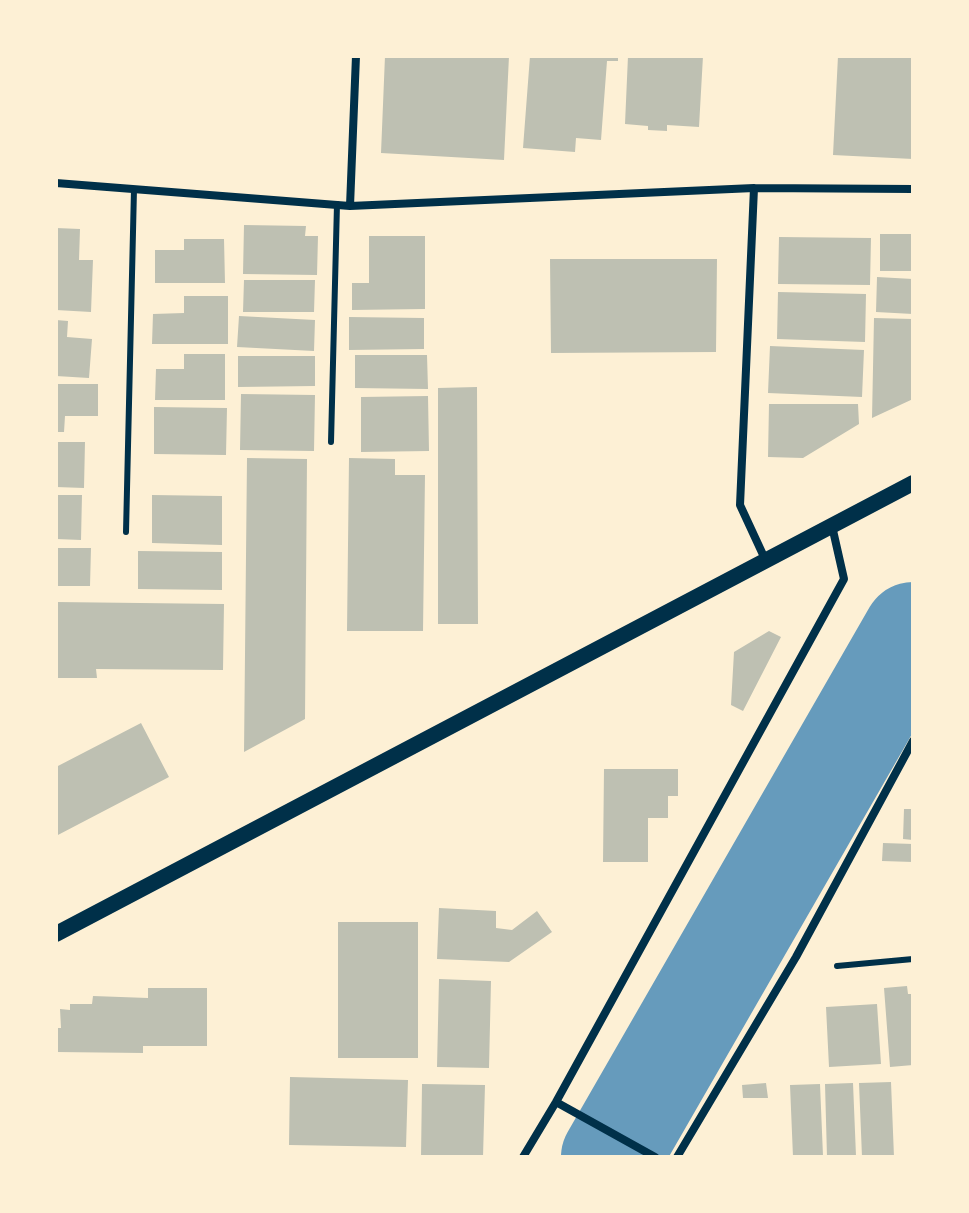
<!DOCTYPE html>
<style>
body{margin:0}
#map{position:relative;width:969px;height:1213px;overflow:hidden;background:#fdf0d5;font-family:Inter,sans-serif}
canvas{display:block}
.frame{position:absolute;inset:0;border:58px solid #fdf0d5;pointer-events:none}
</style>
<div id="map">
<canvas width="969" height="1213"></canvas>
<div class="frame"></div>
</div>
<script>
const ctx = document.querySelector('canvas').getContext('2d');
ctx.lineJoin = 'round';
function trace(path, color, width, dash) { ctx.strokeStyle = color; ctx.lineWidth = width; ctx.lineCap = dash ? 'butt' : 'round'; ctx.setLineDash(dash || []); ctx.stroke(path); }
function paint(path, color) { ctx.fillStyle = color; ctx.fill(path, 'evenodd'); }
const river = new Path2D(`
 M611 1157 913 632`);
const building = new Path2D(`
 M385 56H509L504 160 381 153Z
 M530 56H618V61H607L601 140 576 138 575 152 523 148Z
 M628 56H703L699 127 667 125V131L648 130V126L625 124Z
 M838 56H913V159L833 155Z
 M244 225 306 226 305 236H318L317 275 243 274Z
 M56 228 80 229 79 260H93L91 312 56 310Z
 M880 234H913V271H880Z
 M369 236H425V309L352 310V283H369Z
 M779 237 871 238 870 285 778 284Z
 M184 239H224L225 283H155V250H184Z
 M550 259H717L716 352 551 353Z
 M877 277 913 279V314L876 312Z
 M244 280H315L314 312H243Z
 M778 292 866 294 865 342 777 339Z
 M184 296H228V344H152L153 314 184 313Z
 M239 316 315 320 314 351 237 347Z
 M349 317 424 318V349L349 350Z
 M874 318 913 319V399L872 418Z
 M56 320 68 321 67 337 92 339 89 378 56 376Z
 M770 346 864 350 862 397 768 393Z
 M184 354H225V400H155L156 369H184Z
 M355 355H427L428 389 355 388Z
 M238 356H315V386L238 387Z
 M56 384H98V416H65L64 432H56Z
 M477 387 478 624H438V388Z
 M241 394 315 395 314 451 240 450Z
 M428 396 429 451 361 452V397Z
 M769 404H858L859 424 803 458 768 457Z
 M154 407 227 408 226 455 154 454Z
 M56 442H85L84 488 56 487Z
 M247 458 307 459 305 719 244 752Z
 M349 458 395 459V475H425L423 631H347Z
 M56 495H82L81 540 56 539Z
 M152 495 222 496V545L152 543Z
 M56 548H91L90 586H56Z
 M138 551 222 552V590L138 589Z
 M56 602 224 604 223 670 96 669 97 678H56Z
 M769 631 781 637 743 711 731 705 734 652Z
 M141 723 169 777 56 836V767Z
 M604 769H678V796H668V818H648V862H603Z
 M904 809H913V840L903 839Z
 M883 843 913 844V862L882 861Z
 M439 908 496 911V928L512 930 537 911 552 932 509 962 437 959Z
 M338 922H418V1058H338Z
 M439 979 491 981 489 1068 437 1067Z
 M907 986 908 994H913V1065L890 1067 884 988Z
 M148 988H207V1046H143V1053L56 1052V1028H61L60 1009 70 1010V1004H92L93 996 148 998Z
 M877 1004 881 1064 829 1067 826 1007Z
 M290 1077 408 1080 406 1147 289 1145Z
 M891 1082 894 1157H862L859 1083Z
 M766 1083 768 1098H743L742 1085Z
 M853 1083 856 1156 827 1157 825 1084Z
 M422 1084 485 1085 483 1157H421Z
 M820 1084 823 1156 793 1157 790 1085Z`);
const service = new Path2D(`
 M331 442 337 204
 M126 532 134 189
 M837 966 913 959`);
const minor = new Path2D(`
 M56 183 350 206 754 188 913 189
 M754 188 740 505 765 559
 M350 206 356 56
 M556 1102 655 1157
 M523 1157 556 1102 844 579 832 526
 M677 1157 796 957 913 741`);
const secondary = new Path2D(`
 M56 934 913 483`);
trace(river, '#669bbc', 100);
paint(building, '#bec0b2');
trace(service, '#003049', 6);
trace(minor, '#003049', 8);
trace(secondary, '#003049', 16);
</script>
